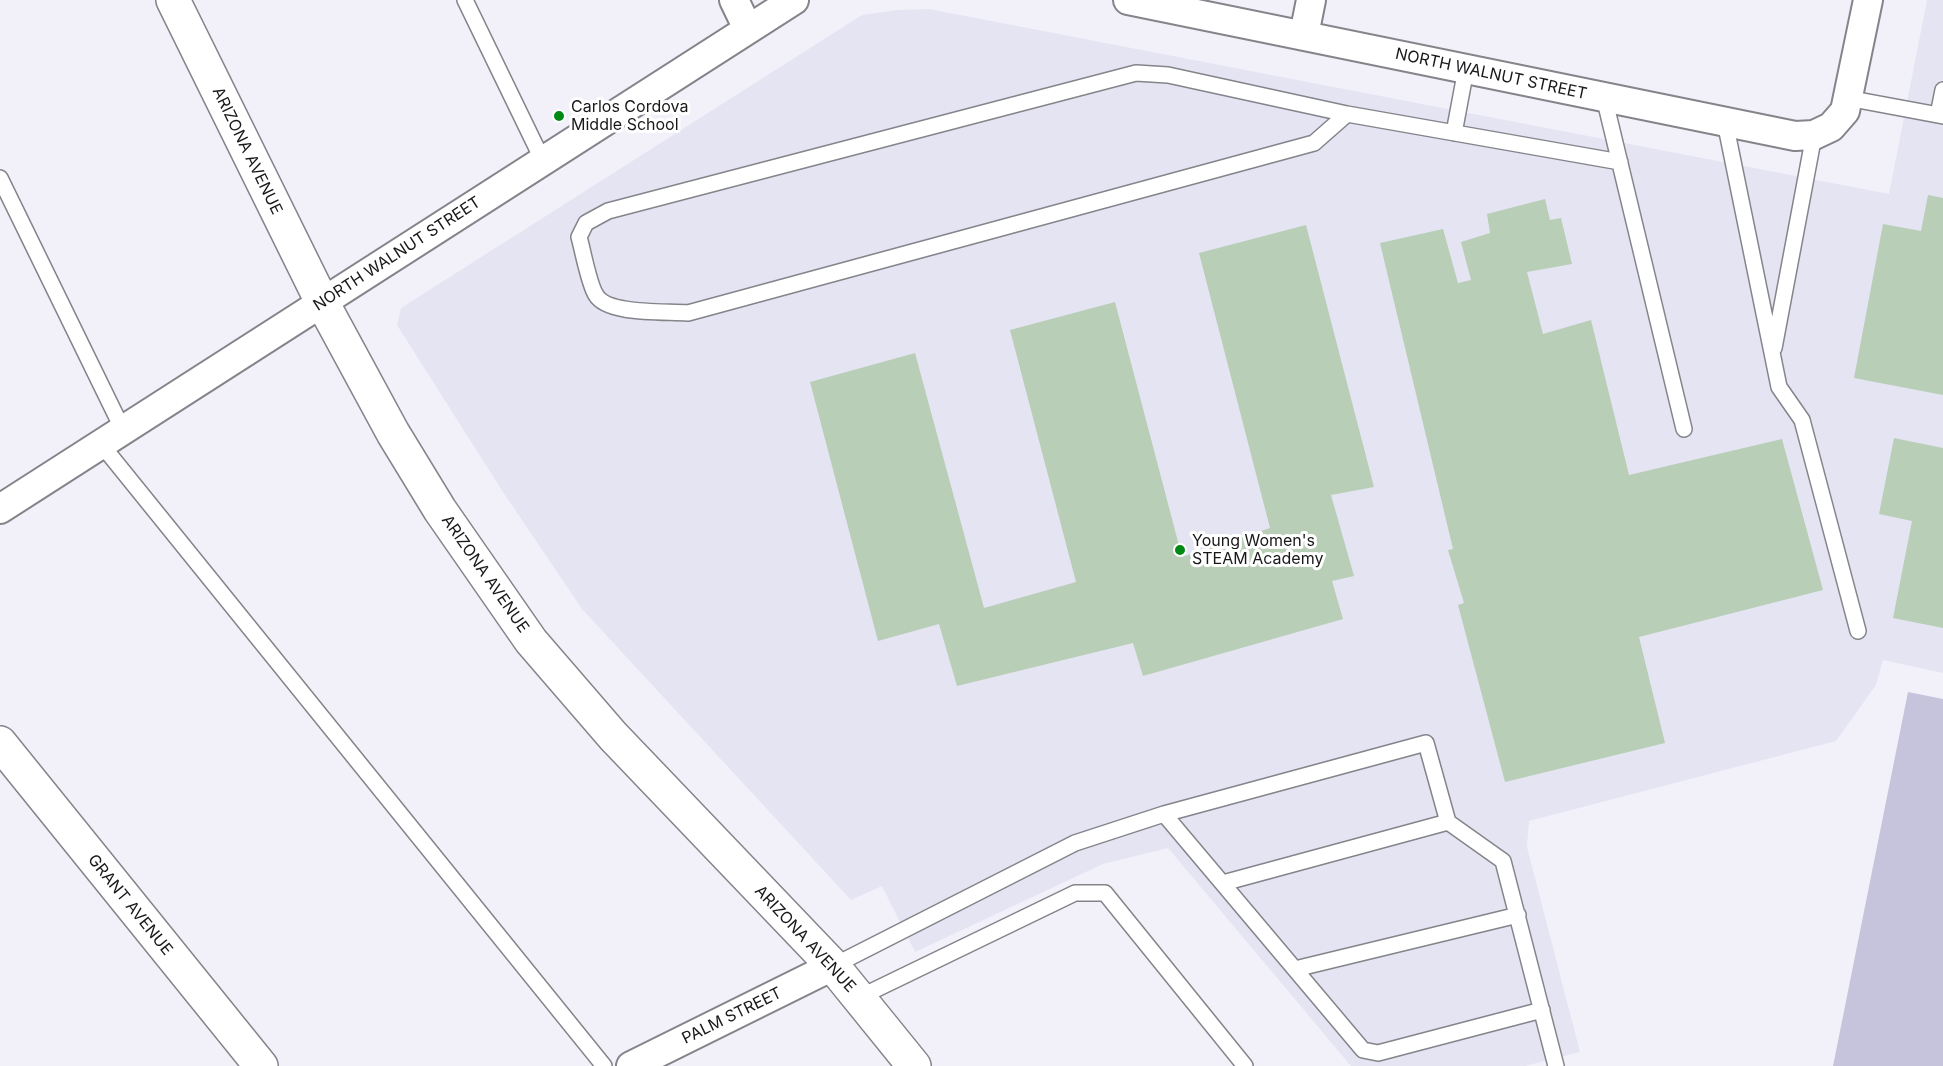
<!DOCTYPE html>
<style>
body{margin:0}
canvas{display:block;background:#f2f1f9}
</style>
<canvas width="1943" height="1066"></canvas>
<script>
const ctx = document.querySelector('canvas').getContext('2d');
ctx.lineJoin = 'round';
function paint(path, color) { ctx.fillStyle = color; ctx.fill(path, 'evenodd'); }
function trace(path, color, width, dash) { ctx.strokeStyle = color; ctx.lineWidth = width; ctx.lineCap = dash ? 'butt' : 'round'; ctx.setLineDash(dash || []); ctx.stroke(path); }
function write(font, color, halo, rows, align = 'center') {
  ctx.font = font + ' Inter,sans-serif'; ctx.lineWidth = 6; ctx.setLineDash([]); ctx.textBaseline = 'middle'; ctx.strokeStyle = halo; ctx.fillStyle = color; for (const [text, x, y, turn = 0] of rows) {
    ctx.save(); ctx.translate(x, y); ctx.rotate((+turn || 0) * Math.PI / 180); ctx.textAlign = isNaN(turn) ? turn : align; if (halo) ctx.strokeText(text, 0, 0); ctx.fillText(text, 0, 0); ctx.restore();
  }
}
const built = new Path2D(`
 M1927 0H1943V673L1883 660 1876 685 1836 741 1529 821 1527 847 1580 1052 1525 1066H1351L1168 848 1103 864 915 952 882 886 851 900 582 609 503 492 397 325 401 308 862 15 898 10 929 9 1889 194Z`);
const green = new Path2D(`
 M1908 692 1943 699V1066H1833Z`);
const building = new Path2D(`
 M1928 195 1943 198V395L1854 378 1883 224 1921 231Z
 M1545 199 1550 220 1561 218 1572 264 1527 272 1543 334 1591 320 1629 475 1782 439 1823 590 1639 637 1665 743 1505 782 1458 605 1464 603 1448 550 1453 549 1380 243 1443 229 1458 283 1471 280 1461 242 1490 233 1487 214Z
 M1306 225 1374 487 1331 495 1354 576 1332 581 1343 619 1143 676 1133 643 957 686 939 624 878 641 810 382 915 353 984 608 1076 582 1010 330 1115 302 1182 557 1270 528 1199 253Z
 M1894 438 1943 448V628L1893 618 1912 521 1879 514Z`);
const service = new Path2D(`
 M465 0 543 161
 M1604 97 1684 429
 M1847 98 1943 116
 M1347 114 1314 143 688 313C666 311 607 315 596 295 589 285 583 251 579 237L586 223 608 211 1136 73 1168 75 1347 114 1620 162
 M1938 115 1943 90
 M1725 122 1779 387 1802 420 1858 631
 M1454 133 1466 69
 M0 178 123 430
 M1774 348 1814 135
 M101 444 604 1066
 M1164 814 1363 1050 1378 1053 1542 1010
 M1223 883 1448 822
 M833 966 1075 843 1164 814 1426 743 1448 822 1503 861 1556 1066
 M1295 969 1518 915
 M858 998 1075 893H1105L1245 1066`);
const minor = new Path2D(`
 M734 0 748 29
 M1128 0 1795 136 1814 135 1831 127 1845 111 1868 0
 M1304 35 1311 0
 M0 509 794 0
 M631 1066 833 966`);
const secondary = new Path2D(`
 M173 0 322 302 393 433 440 510 531 641 613 736 833 966 914 1066
 M0 743 261 1066`);
const markers = [
 [559,116,6,"#008a15"],
 [1180,550,6,"#008a15"]
];
const streetNames = [
 ["NORTH WALNUT STREET",1491,74,12],
 ["ARIZONA AVENUE",247,151,64],
 ["NORTH WALNUT STREET",397,254,-33],
 ["ARIZONA AVENUE",485,574,55],
 ["GRANT AVENUE",130,905,51],
 ["ARIZONA AVENUE",805,939,47],
 ["PALM STREET",732,1016,-26]
];
const poiNames = [
 ["Carlos Cordova",571,107],
 ["Middle School",571,125],
 ["Young Women's",1192,541],
 ["STEAM Academy",1192,559]
];
paint(built, '#e5e4f3');
paint(green, '#c6c4dd');
paint(building, '#b8ceb6');
trace(service, '#84848b', 18);
trace(minor, '#84848b', 32);
trace(secondary, '#84848b', 36);
trace(service, '#fff', 15);
trace(minor, '#fff', 28);
trace(secondary, '#fff', 33);
for (const [x, y, r, color] of markers) { const dot = new Path2D(); dot.arc(x, y, r, 0, 2 * Math.PI); ctx.fillStyle = color; ctx.fill(dot); trace(dot, '#fff', 2); }
write('16px', '#18181b', '#fff', streetNames);
write('16px', '#18181b', '#fff', poiNames, 'left');
</script>
